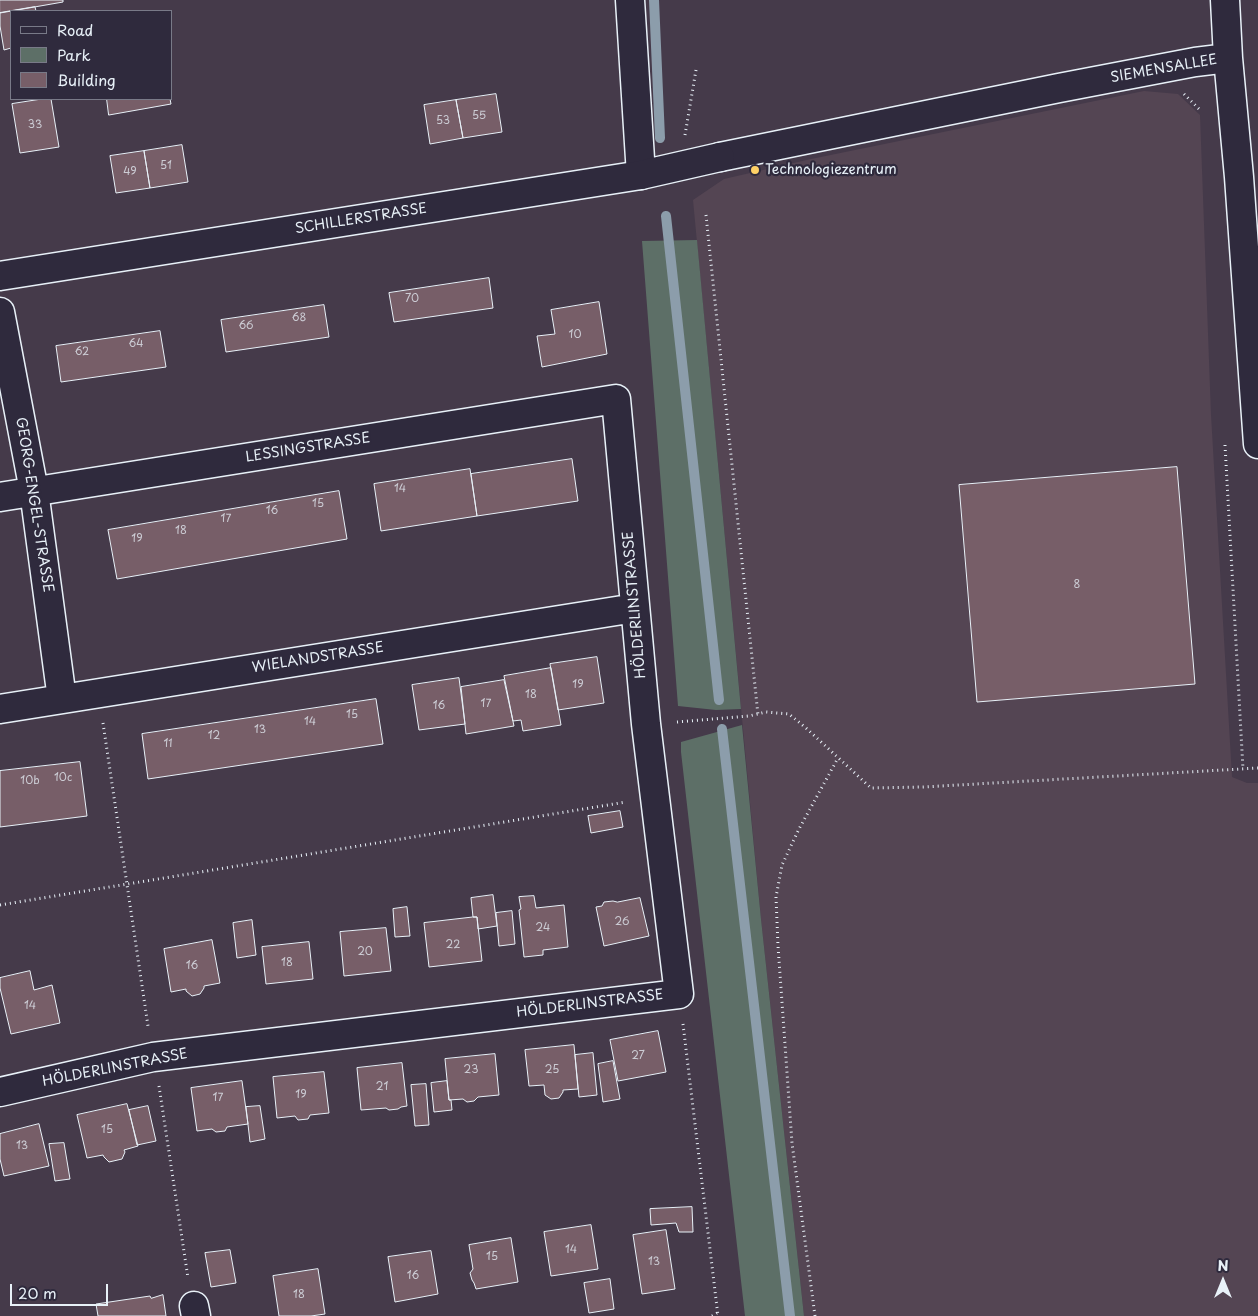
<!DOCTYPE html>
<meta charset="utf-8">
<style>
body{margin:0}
#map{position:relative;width:1258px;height:1316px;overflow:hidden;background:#453a4a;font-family:"Playpen Sans",sans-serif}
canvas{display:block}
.legend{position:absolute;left:10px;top:10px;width:162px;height:90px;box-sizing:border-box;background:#2f2a3d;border:1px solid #797a88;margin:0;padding:6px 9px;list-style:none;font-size:15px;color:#e8f1f8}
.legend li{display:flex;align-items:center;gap:10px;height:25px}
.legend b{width:25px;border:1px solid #797a88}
.north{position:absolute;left:1198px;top:1256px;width:50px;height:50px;-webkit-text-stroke:4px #2f2a3d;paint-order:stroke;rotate:0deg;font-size:14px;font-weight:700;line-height:20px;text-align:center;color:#e8f1f8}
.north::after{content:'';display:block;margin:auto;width:18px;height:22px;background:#e8f1f8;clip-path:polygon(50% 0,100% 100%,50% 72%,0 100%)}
.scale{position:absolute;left:10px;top:1284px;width:98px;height:22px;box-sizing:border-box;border:2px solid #e8f1f8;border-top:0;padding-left:6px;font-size:15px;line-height:18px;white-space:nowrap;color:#e8f1f8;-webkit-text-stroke:4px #2f2a3d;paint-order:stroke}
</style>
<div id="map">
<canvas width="1258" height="1316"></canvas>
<ul class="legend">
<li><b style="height:6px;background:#2f2a3d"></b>Road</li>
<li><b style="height:14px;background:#5d6f67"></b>Park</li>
<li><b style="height:14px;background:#775e68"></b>Building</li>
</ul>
<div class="north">N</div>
<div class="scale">20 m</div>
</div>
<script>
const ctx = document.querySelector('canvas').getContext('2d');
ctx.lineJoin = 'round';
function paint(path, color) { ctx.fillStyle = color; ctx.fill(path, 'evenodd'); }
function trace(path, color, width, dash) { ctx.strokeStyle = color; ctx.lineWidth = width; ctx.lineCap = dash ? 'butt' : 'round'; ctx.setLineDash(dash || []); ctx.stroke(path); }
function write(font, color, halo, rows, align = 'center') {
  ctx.font = font + ' "Playpen Sans",sans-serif'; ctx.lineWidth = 4.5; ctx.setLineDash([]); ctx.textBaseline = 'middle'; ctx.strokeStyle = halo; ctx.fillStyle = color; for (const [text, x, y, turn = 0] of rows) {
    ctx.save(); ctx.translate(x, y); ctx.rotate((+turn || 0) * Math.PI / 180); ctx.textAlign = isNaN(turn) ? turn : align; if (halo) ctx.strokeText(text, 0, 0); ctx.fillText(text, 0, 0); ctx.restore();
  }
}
const built = new Path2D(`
 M1144 91 1178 94 1200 115 1211 415 1232 777 1247 783H1258V1316H804L761 919 693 200 724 179 811 159Z`);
const green = new Path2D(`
 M697 240 741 709 716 710 678 706 642 241Z
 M742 725 761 919 804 1316H745L681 752V742Z`);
const stream = new Path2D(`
 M654 0 660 138
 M666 216 719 700
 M722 729 790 1316`);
const building = new Path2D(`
 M0 0H63V2L0 13Z
 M35 7 36 11H11V48L4 50 0 26V13Z
 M496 94 502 132 463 138 456 100Z
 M42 99H51L59 147 20 153 12 104Z
 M107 99H170L171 104 109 115Z
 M456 100 463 138 430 144 424 105Z
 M182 145 188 182 150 188 144 151Z
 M144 151 150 188 116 193 110 156Z
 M489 278 493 308 394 322 389 293Z
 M599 302 607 354 542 367 537 336 555 334 551 310Z
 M324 305 329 337 226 352 221 320Z
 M160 331 166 367 61 382 56 346Z
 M572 459 578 501 477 516 471 474Z
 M1177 467 1195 684 977 702 959 485Z
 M470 469 477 516 381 531 374 484Z
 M339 491 347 539 117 579 108 530Z
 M597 657 604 703 558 710 550 664Z
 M551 668 561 725 523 731 521 720 513 721 504 676Z
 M459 678 465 724 419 730 412 685Z
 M504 680 514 726 466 734 461 687Z
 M376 699 383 744 148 779 142 734Z
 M80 762 87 816 0 827V771Z
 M620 811 623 827 591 833 588 816Z
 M493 895 497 926 478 929 477 917H473L471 898Z
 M534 896 536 908 564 905 568 947 543 950V955L524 957 519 910 521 909 519 897Z
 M640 898 649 936 604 946 596 907 602 906 604 902 613 901 617 902Z
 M407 907 410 936 395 937 393 909Z
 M512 911 515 944 499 946 496 913Z
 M473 917H477L482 961 429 967 424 923Z
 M252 920 256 955 237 958 233 923Z
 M386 928 391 971 344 976 340 932Z
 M212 940 220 983 204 986V988L200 994 192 996 186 991V989L171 992 164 949Z
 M309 942 313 979 266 984 262 947Z
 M30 971 34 990 52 985 60 1023 11 1034 0 988V978Z
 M658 1031 666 1072 618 1081 610 1040Z
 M574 1045 578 1089 563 1090V1092L559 1098 551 1099 545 1095 544 1085 529 1086 525 1050Z
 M593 1053 597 1095 579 1097 575 1055Z
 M495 1054 499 1095 478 1097 474 1101 467 1102 463 1099 449 1100 445 1059Z
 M613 1061 620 1099 603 1102 598 1064Z
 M402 1063 407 1106 401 1107 398 1109 389 1110 386 1108 361 1110 357 1068Z
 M324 1072 329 1113 310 1115 308 1119 298 1120 295 1116 277 1118 273 1077Z
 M242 1081 248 1124 227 1127 225 1131 216 1132 212 1129 197 1131 191 1088Z
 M447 1081 449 1100H451L452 1110 434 1112 431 1083Z
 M426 1084 429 1125 415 1126 411 1085Z
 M127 1104 138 1146 124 1150 125 1152 122 1159 109 1162 104 1157 103 1155 87 1158 77 1115Z
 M148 1106 156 1141 137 1145 129 1110Z
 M260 1106 265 1139 250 1142 246 1107Z
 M39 1124 49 1166 4 1176 0 1159V1134Z
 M64 1143 70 1179 55 1181 49 1144Z
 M692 1207 693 1232H679L676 1223 651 1225 650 1209Z
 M591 1225 598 1269 551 1276 544 1232Z
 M666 1230 675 1289 642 1294 633 1235Z
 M511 1238 518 1282 476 1289 474 1283 472 1280 470 1273 473 1269 469 1245Z
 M230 1250 236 1283 211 1287 205 1253Z
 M431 1251 438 1294 395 1302 388 1257Z
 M318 1269 325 1314 311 1316H279L273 1276Z
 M610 1279 614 1309 589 1313 584 1283Z
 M163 1295 166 1316H98L96 1304 150 1296 151 1298Z`);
const path = new Path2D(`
 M1184 94 1201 111
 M685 135 696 70
 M706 215 758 715
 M1225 445 1243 769
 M677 722 749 716 766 712 789 714 806 728 871 788 923 787 1258 768
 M103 723 148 1026
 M0 905 626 802
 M683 1024 718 1316
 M159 1086 188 1278
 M712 1316 717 1313
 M815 1316 792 1143 778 946 776 897 782 865 799 829 838 758`);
const street = new Path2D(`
 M630 0 641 175
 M1225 0 1228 58
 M720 157 1059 88 1195 62 1228 58 1239 177 1258 444
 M0 312 34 491 62 699
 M0 497 616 399 646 724 679 994 153 1057 0 1092
 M0 709 635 608
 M194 1306 196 1316`);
const secondary = new Path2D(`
 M0 276 641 175 720 157`);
const markers = [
 [755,170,5,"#ffd166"]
];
const numberNames = [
 ["55",479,116],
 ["53",443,121],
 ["33",35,125],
 ["51",166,166],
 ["49",130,172],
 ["70",412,299],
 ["68",299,318],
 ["66",246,326],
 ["10",575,335],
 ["64",136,344],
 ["62",82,352],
 ["14",400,489],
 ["15",318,504],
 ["16",272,511],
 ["17",226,519],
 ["18",181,531],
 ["19",137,539],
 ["8",1077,585],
 ["19",578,685],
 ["18",531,695],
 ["17",486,704],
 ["16",439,706],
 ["15",352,715],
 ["14",310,722],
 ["13",260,730],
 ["12",214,736],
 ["11",168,744],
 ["10c",63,778],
 ["10b",30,781],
 ["26",622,922],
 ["24",543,928],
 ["22",453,945],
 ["20",365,952],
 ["18",287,963],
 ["16",192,966],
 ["14",30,1006],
 ["27",638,1056],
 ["23",471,1070],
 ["25",552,1070],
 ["21",382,1087],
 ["19",301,1095],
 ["17",218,1098],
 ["15",107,1130],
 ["13",22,1146],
 ["14",571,1250],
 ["15",492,1257],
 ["13",654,1262],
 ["16",413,1276],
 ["18",299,1295]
];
const streetNames = [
 ["SIEMENSALLEE",1164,69,-10],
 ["SCHILLERSTRASSE",361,219,-9],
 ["LESSINGSTRASSE",308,448,-9],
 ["GEORG-ENGEL-STRASSE",34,505,81],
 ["HÖLDERLINSTRASSE",635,605,-95],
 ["WIELANDSTRASSE",318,658,-9],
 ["HÖLDERLINSTRASSE",590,1004,-7],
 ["HÖLDERLINSTRASSE",115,1068,-11]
];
const poiNames = [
 ["Technologiezentrum",765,170]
];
paint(built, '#544553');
paint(green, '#5d6f67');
trace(stream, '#8c9dab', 10);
paint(building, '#775e68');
trace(building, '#e8f1f8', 1);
trace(street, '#e8f1f8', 31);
trace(secondary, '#e8f1f8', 31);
trace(path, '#e8f1f8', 3, [1, 4]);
trace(street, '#2f2a3d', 28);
trace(secondary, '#2f2a3d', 28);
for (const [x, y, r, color] of markers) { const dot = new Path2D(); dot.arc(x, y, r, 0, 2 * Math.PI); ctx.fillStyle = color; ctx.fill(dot); trace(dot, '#2f2a3d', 2); }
write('11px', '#ccccd4', null, numberNames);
write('14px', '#e8f1f8', '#2f2a3d', streetNames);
write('14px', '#e8f1f8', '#2f2a3d', poiNames, 'left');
</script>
